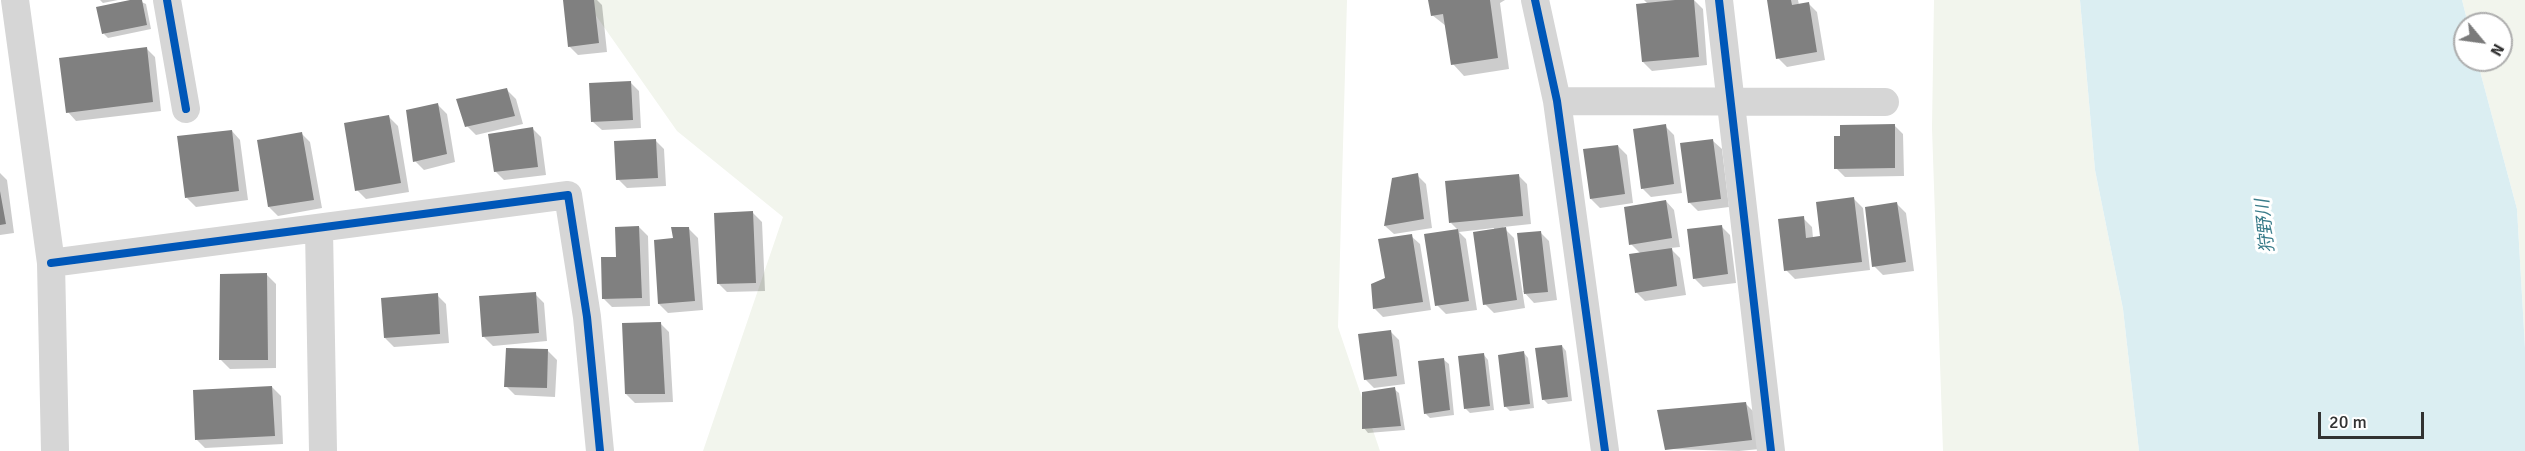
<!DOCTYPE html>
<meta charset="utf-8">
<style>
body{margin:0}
#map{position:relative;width:2525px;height:451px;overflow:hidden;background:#fff;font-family:Signika,sans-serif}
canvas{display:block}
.north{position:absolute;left:2453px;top:12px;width:60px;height:60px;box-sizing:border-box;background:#fff;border:2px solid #adadad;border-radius:50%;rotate:119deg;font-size:16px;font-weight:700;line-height:24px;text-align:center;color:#323232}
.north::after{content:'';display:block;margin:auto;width:21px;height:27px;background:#7a7a7a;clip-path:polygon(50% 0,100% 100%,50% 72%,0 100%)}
.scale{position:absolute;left:2318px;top:412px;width:106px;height:27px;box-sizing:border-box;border:3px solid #323232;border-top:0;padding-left:8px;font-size:18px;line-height:21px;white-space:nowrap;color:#323232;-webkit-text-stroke:4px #fff;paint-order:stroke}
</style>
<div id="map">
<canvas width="2525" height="451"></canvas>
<div class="north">N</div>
<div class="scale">20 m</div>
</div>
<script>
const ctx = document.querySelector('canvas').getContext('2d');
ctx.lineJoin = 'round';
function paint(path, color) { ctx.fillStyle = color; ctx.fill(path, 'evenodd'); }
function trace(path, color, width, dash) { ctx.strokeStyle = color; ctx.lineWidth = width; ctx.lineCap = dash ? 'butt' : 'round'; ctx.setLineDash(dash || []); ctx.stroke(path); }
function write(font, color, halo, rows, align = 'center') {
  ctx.font = font + ' Signika,"Noto Sans JP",sans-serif'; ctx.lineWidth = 6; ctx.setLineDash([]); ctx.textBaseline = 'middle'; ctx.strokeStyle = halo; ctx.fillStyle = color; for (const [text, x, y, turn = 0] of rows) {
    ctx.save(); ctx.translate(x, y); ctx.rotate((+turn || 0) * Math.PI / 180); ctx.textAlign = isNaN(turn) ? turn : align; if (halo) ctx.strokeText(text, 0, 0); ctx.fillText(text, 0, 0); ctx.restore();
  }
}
const green = new Path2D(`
 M585 0H1347L1338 327 1380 451H703L783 217 677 131Z
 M1934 0H2080L2095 170 2123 309 2139 451H1943L1932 128Z
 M2462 0H2525V348L2517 209 2477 60H2501V24H2468Z`);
const water = new Path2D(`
 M2080 0H2462L2468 24H2465V60H2477L2517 209 2525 348V451H2139L2123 309 2095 170Z`);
const shadow = new Path2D(`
 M100 0H118L103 3Z
 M137 0 146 4 151 29 108 38 104 34Z
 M564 0H597L602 5 607 52 578 55 569 46Z
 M1429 0H1505L1500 3 1509 69 1464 76 1453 64 1446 26 1432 15Z
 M1644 0H1694L1703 9 1707 65 1652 71 1643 62 1648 4Z
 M1768 0H1798L1799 5 1808 3 1817 12 1825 60 1787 67 1778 58Z
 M146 48 155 57 161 111 76 121 68 112Z
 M630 82 639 91 641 128 602 130 593 122Z
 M507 90 516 99 523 124 476 135 467 126Z
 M438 105 447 114 455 162 424 170 415 161Z
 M389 117 398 126 409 192 366 199 357 190Z
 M1894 125 1903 134 1904 176 1845 177 1836 168Z
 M1665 126 1674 135 1682 193 1651 197 1642 188Z
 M532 128 541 137 546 175 504 180 495 171Z
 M232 131 240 140 248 200 196 207 187 198Z
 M301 133 310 142 322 208 278 216 269 207Z
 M655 140 664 149 666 186 627 188 618 179Z
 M1713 141 1722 149 1729 207 1698 211 1689 202Z
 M1618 146 1627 155 1633 203 1600 208 1591 199Z
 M0 173 7 180 14 233 0 235Z
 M1417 175 1426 184 1432 228 1394 234 1385 226Z
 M1518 175 1527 184 1531 224 1503 227 1514 238 1525 308 1494 313 1485 304 1494 228 1459 232 1466 239 1477 310 1446 314 1437 305 1458 230 1451 223Z
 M1854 199 1863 208 1870 270 1795 279 1786 270 1803 218 1812 227 1813 238 1822 237Z
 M1666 201 1674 210 1680 247 1670 248 1680 258 1686 295 1645 301 1636 292 1641 254 1631 244Z
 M1897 204 1906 213 1914 271 1883 275 1874 266Z
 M753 213 762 222 765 291 727 292 718 283Z
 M1721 226 1730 235 1736 283 1703 287 1694 278Z
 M639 227 648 236 650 306 612 307 603 298 618 258Z
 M689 229 698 238 703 310 668 313 659 304Z
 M1540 232 1549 241 1557 300 1534 303 1523 291H1525Z
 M1411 236 1420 244 1431 310 1383 317 1374 308 1386 279Z
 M267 275 276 284V368L230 369 221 360Z
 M535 294 544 303 547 341 493 346 484 337Z
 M437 295 446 304 449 343 394 347 385 338Z
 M660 323 669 332 673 402 635 403 626 394Z
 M1390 331 1399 340 1405 384 1374 388 1365 379Z
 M1562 346 1566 351 1572 401 1548 404 1543 399Z
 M548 351 557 360 555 397 515 395 506 386Z
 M1524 353 1528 358 1534 408 1510 411 1505 406Z
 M1484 355 1488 360 1494 410 1470 413 1465 408Z
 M1444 360 1449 364 1454 415 1430 418 1425 413Z
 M272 387 281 396 283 444 205 448 196 439Z
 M1394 389 1399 393 1405 430 1368 433 1364 428Z
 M1745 403 1754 412 1760 449 1739 451 1666 449Z`);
const building = new Path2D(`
 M130 0H142L147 25 102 34 96 7Z
 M563 0H594L599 43 568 47Z
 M1428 0H1490L1498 58 1451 65 1443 14 1431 16Z
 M1675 0H1694L1699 57 1642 62 1636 4Z
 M1767 0H1791L1792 5 1809 2 1817 52 1776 59Z
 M147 47 153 102 66 113 59 58Z
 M631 81 633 120 591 122 589 83Z
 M507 88 515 116 465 127 456 99Z
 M438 103 447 154 413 162 406 110Z
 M389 115 401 183 355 191 344 123Z
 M1666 124 1674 184 1641 189 1633 129Z
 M1895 124V168L1834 169V136H1840V125Z
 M533 127 538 167 494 172 488 134Z
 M232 130 239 191 185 198 177 136Z
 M302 132 314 200 268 207 257 140Z
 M656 139 658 178 616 180 614 141Z
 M1713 139 1721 199 1688 203 1680 143Z
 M1618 145 1625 194 1590 199 1583 149Z
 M1418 173 1424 219 1384 226 1392 178Z
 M1519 174 1523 216 1449 223 1445 181Z
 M0 191 6 224 0 225Z
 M1854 197 1862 262 1784 271 1778 219 1804 216 1806 238 1820 236 1816 202Z
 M1666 200 1672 238 1629 245 1624 207Z
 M1897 202 1906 262 1872 267 1865 207Z
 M753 211 756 283 717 284 714 213Z
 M1722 225 1728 274 1693 279 1687 229Z
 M639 226 642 298 602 299 601 257H616L615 227Z
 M671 227H689L695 301 658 304 654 240 673 238Z
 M1506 227 1517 300 1483 305 1473 232Z
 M1458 229 1469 301 1435 306 1424 234Z
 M1541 231 1548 292 1524 294 1517 233Z
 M1412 234 1423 302 1373 309 1371 284 1385 278 1378 239Z
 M1672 248 1677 286 1635 293 1629 254Z
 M267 273 268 360H219L220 274Z
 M536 292 539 333 482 337 479 296Z
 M438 293 440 334 384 338 381 298Z
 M661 322 665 394H625L622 323Z
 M1391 330 1397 376 1364 380 1358 334Z
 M1562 345 1568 397 1542 400 1535 348Z
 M506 348 548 349 547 388 504 387Z
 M1524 351 1530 404 1504 407 1498 355Z
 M1484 353 1490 406 1464 409 1458 356Z
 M1444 358 1450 410 1424 414 1418 361Z
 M272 386 275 436 195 440 193 390Z
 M1395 387 1401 426 1362 429V392Z
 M1746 402 1752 440 1665 450 1657 410Z`);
const street = new Path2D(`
 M15 0 51 263 55 451
 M167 0 186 109
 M1535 0 1557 101 1605 451
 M1719 0 1771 451
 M1557 101 1885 102
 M319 230 323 451
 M51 263 568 195 587 317 600 451`);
const cycleway = new Path2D(`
 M167 0 186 109
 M1535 0 1557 101 1605 451
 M1719 0 1771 451
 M51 263 568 195 587 317 600 451`);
const waterNames = [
 ["狩野川",2266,226,-96]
];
paint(green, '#f2f5ed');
paint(water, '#dbeef2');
paint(shadow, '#0003');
paint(building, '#808080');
trace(street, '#d6d6d6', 28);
trace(cycleway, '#0057b8', 8);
write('italic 18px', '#3a7c8a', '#fff', waterNames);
</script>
